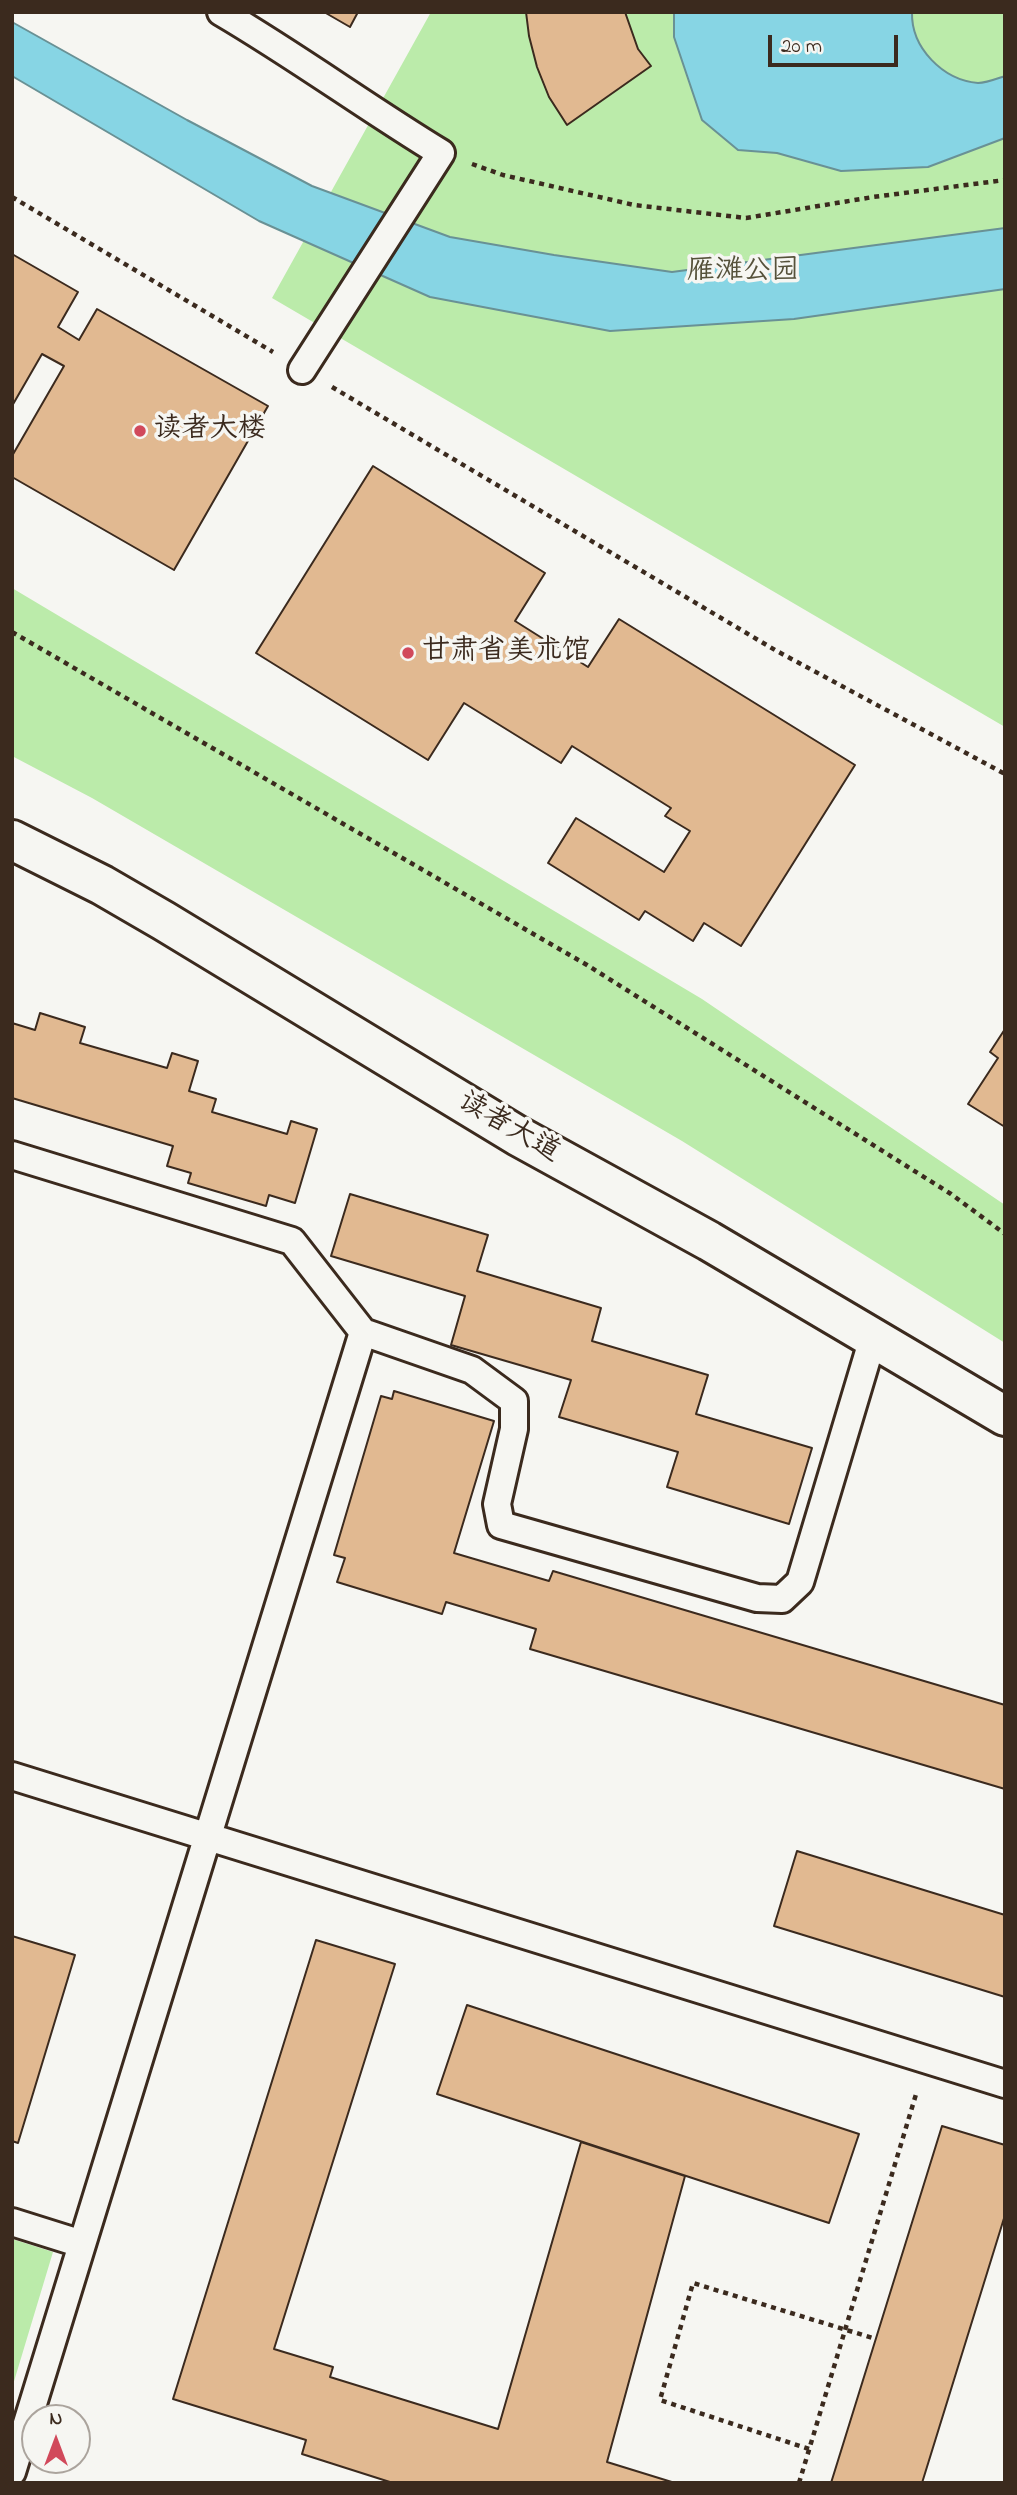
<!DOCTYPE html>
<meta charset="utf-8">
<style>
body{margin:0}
#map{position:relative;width:1017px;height:2495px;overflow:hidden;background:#f6f6f2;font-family:"Indie Flower",sans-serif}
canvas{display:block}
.frame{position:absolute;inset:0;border:14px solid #3b2a1e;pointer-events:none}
.north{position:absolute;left:21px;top:2404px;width:70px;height:70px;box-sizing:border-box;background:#f6f6f2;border:2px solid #aba49d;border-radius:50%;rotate:0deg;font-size:19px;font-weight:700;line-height:28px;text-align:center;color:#3b2a1e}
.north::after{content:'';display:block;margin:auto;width:24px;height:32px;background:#d1495b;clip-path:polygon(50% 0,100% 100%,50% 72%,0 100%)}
.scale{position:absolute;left:768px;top:35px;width:130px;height:32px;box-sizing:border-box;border:4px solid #3b2a1e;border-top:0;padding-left:9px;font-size:21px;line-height:24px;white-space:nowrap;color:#3b2a1e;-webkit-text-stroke:5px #f6f6f2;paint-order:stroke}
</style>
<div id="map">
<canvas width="1017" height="2495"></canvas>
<div class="frame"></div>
<div class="north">N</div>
<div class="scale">20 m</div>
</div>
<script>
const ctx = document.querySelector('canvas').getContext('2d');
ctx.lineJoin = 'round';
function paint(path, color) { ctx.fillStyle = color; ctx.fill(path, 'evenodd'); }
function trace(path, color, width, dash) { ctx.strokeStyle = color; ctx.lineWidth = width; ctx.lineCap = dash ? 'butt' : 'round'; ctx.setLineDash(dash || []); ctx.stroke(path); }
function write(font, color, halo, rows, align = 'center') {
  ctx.font = font + ' "Indie Flower","LXGW WenKai TC",sans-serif'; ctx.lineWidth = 7; ctx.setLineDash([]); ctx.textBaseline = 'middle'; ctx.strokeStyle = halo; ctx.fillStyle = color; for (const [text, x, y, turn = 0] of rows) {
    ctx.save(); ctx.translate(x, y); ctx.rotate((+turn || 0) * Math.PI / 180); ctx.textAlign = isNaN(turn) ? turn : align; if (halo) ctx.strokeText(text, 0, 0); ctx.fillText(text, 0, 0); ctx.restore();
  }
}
const green = new Path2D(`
 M431 12H1005V727L272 298Z
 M12 588 702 999 1005 1205V1343L682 1141 92 798 12 756Z
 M12 2239 53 2252 12 2388Z`);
const water = new Path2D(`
 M674 12H912C911 48 943 80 978 83 986 83 996 79 1005 76V138L928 167 841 171 777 153 738 150 702 120 674 37Z
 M12 22 187 120 312 186 450 237 554 255 672 272 1005 228V289L794 319 610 331 430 297 259 221 12 76Z`);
const building = new Path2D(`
 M324 12H358L350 27Z
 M526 12H625L638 49 651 66 567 125 549 97 537 67 529 36Z
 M12 254 78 292 58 327 79 340 97 309 268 406 174 570 12 477V456L64 366 42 354 12 406Z
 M373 466 545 573 515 621 588 667 619 619 855 765 741 946 704 923 693 941 645 911 639 920 548 863 576 818 664 872 690 831 665 816 671 808 572 746 561 763 464 703 428 760 256 653Z
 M40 1013 85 1027 80 1043 167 1068 172 1053 198 1061 189 1091 216 1099 212 1112 287 1134 291 1121 317 1129 295 1203 269 1195 266 1206 188 1183 191 1173 167 1166 173 1146 12 1098V1023L35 1030Z
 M1005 1029V1127L968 1104 998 1058 990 1052Z
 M350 1194 488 1235 477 1271 601 1308 592 1341 708 1375 696 1414 812 1448 789 1524 667 1487 678 1452 559 1417 571 1380 451 1345 465 1296 331 1256Z
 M394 1391 494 1421 454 1553 549 1581 553 1571 1005 1705V1789L530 1649 536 1629 446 1602 442 1614 337 1582 345 1558 334 1555 381 1396 392 1399Z
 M797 1851 1005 1915V1997L774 1926Z
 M12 1936 75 1955 18 2143 12 2141Z
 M316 1940 395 1964 274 2349 333 2367 330 2377 498 2429 581 2142 685 2176 607 2462 675 2483H393L302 2454 306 2440 173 2399Z
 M467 2005 859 2134 829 2223 437 2094Z
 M942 2126 1005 2145V2215L922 2483H831Z`);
const path = new Path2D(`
 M472 164 503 175 634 205 746 218 873 197 1005 180
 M12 197 273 352
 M332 387 775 650 1005 774
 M12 632 587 965 951 1194 1005 1234
 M809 2449 660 2400 693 2283 876 2339
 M799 2483 917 2091`);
const service = new Path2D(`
 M221 12C296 56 367 108 441 153L302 370
 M12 1155 292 1241 363 1332 12 2472
 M363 1332 472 1370 514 1401V1429L497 1504 501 1525 757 1598 782 1599 800 1582 873 1338
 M12 1776 1005 2084
 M12 2222 82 2244`);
const secondary = new Path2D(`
 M12 840 102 885 164 921 518 1136 709 1241 1005 1416`);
const markers = [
 [140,431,7,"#d1495b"],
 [408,653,7,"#d1495b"]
];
const parkNames = [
 ["雁滩公园",743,273]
];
const poiNames = [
 ["读者大楼",154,431],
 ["甘肃省美术馆",422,653]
];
const streetNames = [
 ["读者大道",508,1129,30]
];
paint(green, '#bbebaa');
paint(water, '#87d5e4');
trace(water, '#699195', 2);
paint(building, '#e1b991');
trace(building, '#3b2a1e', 2);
trace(service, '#3b2a1e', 32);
trace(secondary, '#3b2a1e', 44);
trace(path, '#3b2a1e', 4.5, [5, 5]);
trace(service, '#f6f6f2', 26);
trace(secondary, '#f6f6f2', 38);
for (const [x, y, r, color] of markers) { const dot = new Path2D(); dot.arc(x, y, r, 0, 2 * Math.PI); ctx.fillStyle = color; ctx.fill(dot); trace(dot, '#f6f6f2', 2.5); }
write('28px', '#55513a', '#f6f6f2', parkNames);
write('28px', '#3b2a1e', '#f6f6f2', poiNames, 'left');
write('28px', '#3b2a1e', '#f6f6f2', streetNames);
</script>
